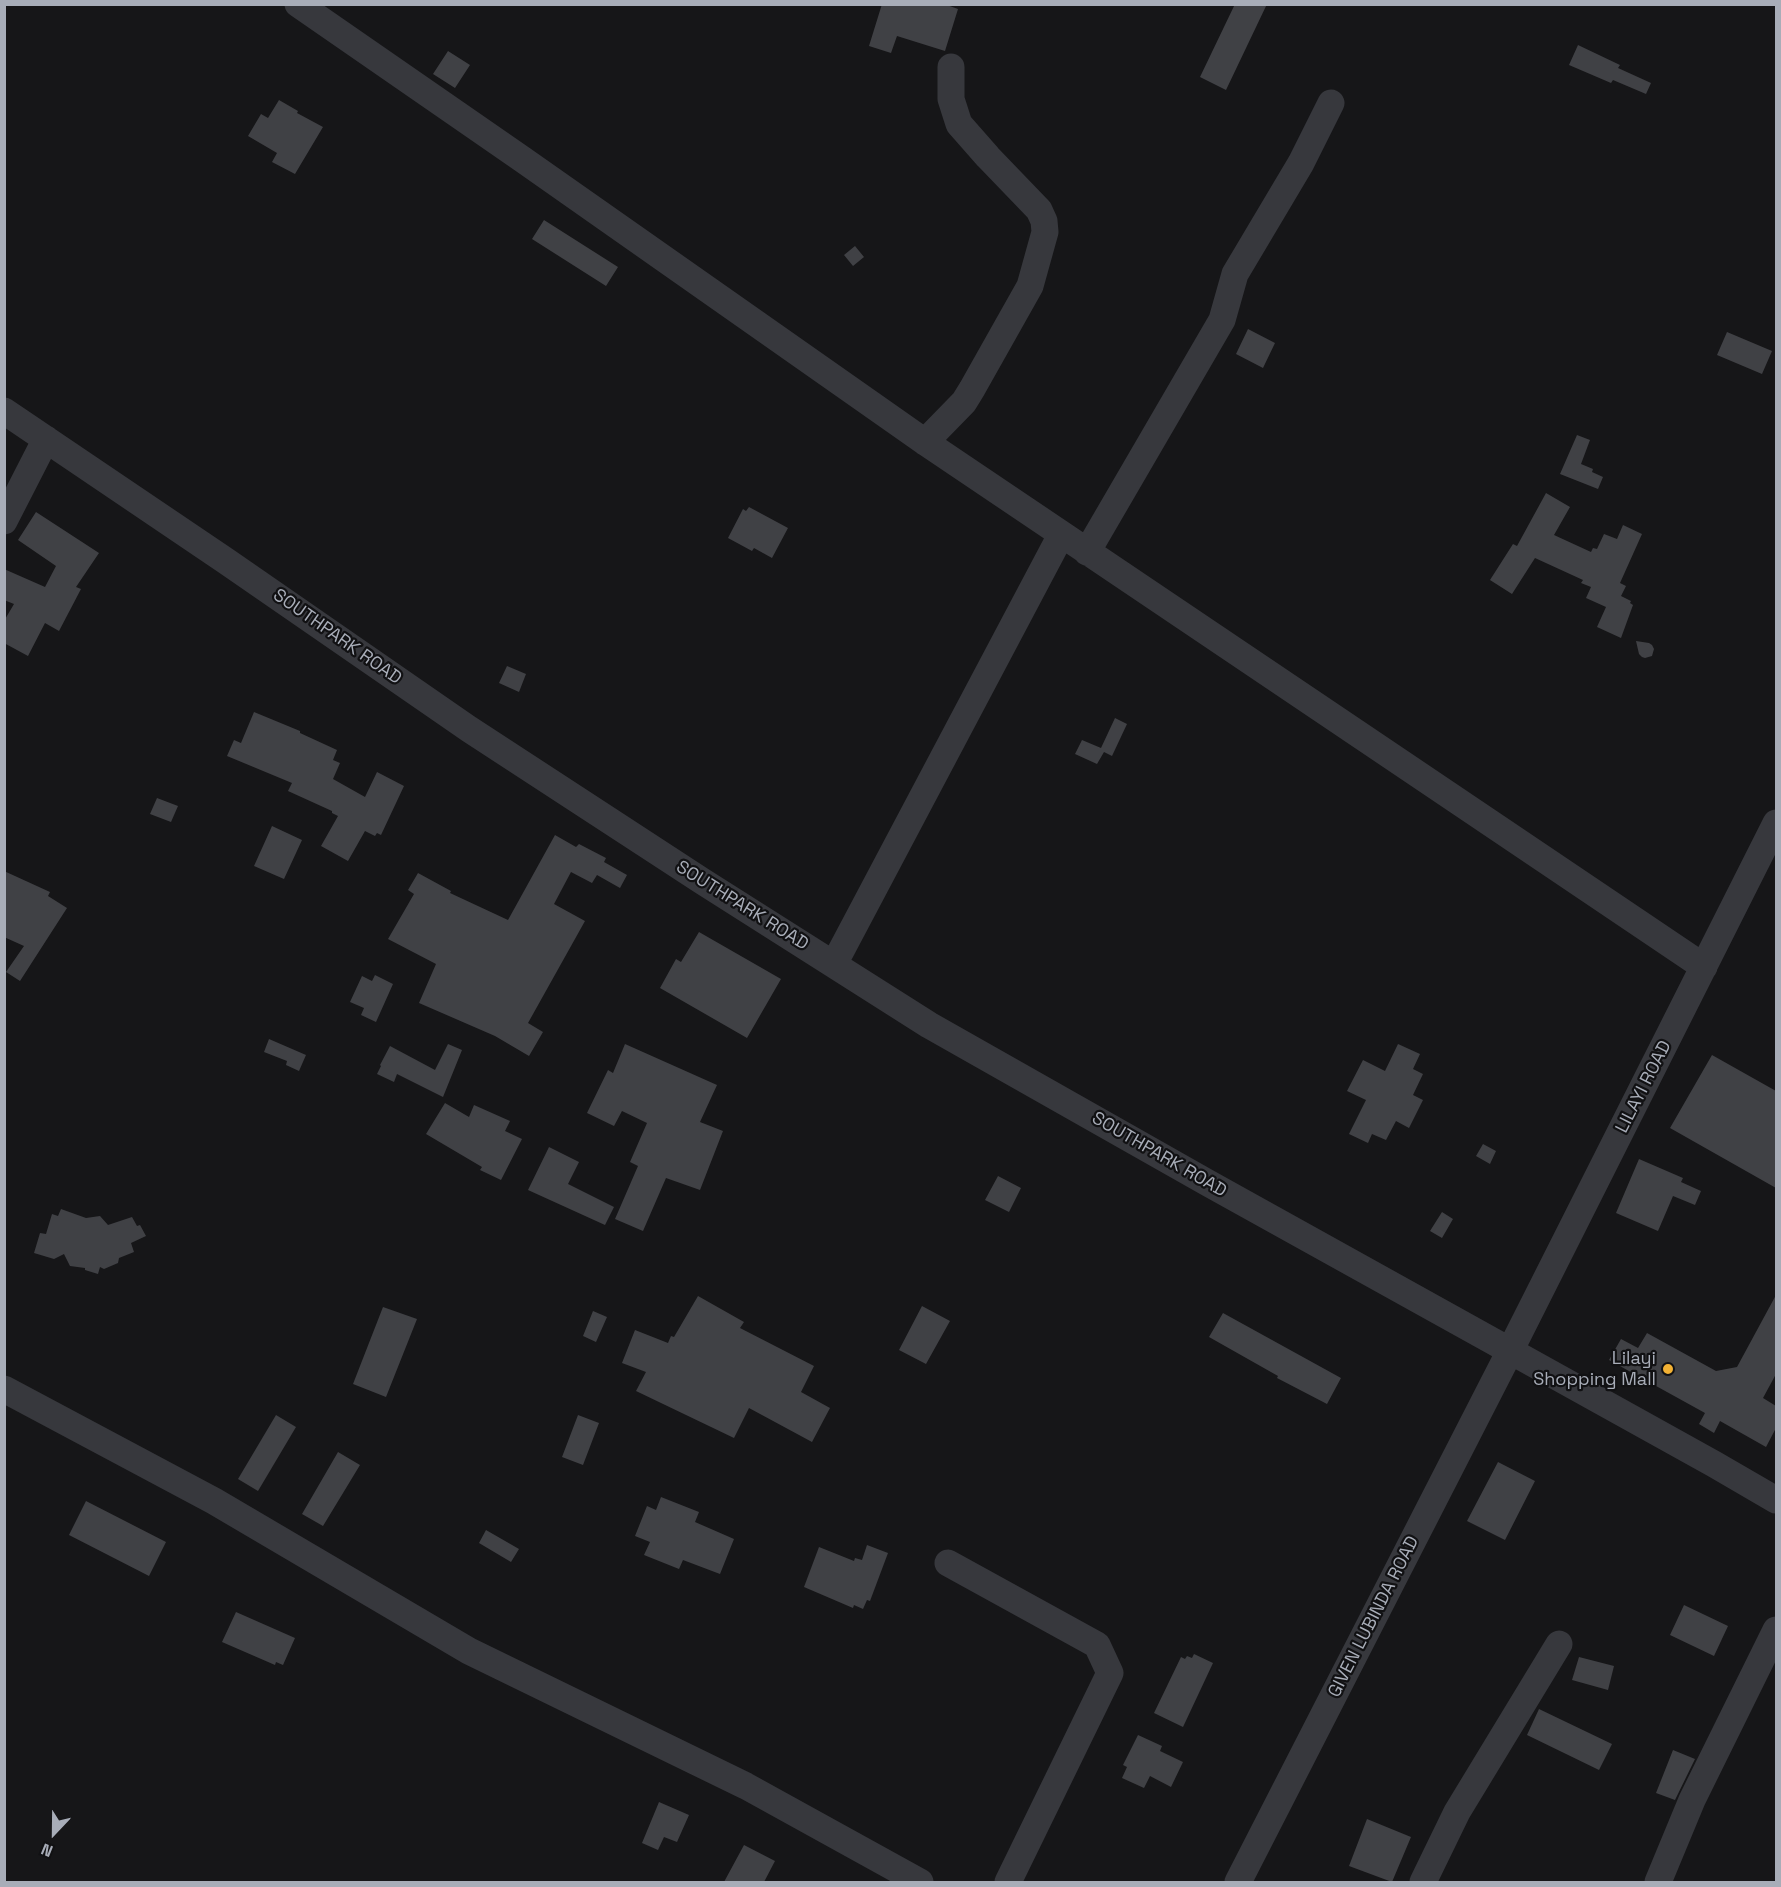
<!DOCTYPE html>
<style>
body{margin:0}
#map{position:relative;width:1781px;height:1887px;overflow:hidden;background:#161618;font-family:"Space Grotesk",sans-serif}
canvas{display:block}
.frame{position:absolute;inset:0;border:6px solid #a8adb8;pointer-events:none}
.north{position:absolute;left:24px;top:1803px;width:60px;height:60px;-webkit-text-stroke:4px #111113;paint-order:stroke;rotate:202deg;font-size:16px;font-weight:700;line-height:24px;text-align:center;color:#a8adb8}
.north::after{content:'';display:block;margin:auto;width:21px;height:27px;background:#a8adb8;clip-path:polygon(50% 0,100% 100%,50% 72%,0 100%)}
</style>
<div id="map">
<canvas width="1781" height="1887"></canvas>
<div class="frame"></div>
<div class="north">N</div>
</div>
<script>
const ctx = document.querySelector('canvas').getContext('2d');
ctx.lineJoin = 'round';
function paint(path, color) { ctx.fillStyle = color; ctx.fill(path, 'evenodd'); }
function trace(path, color, width, dash) { ctx.strokeStyle = color; ctx.lineWidth = width; ctx.lineCap = dash ? 'butt' : 'round'; ctx.setLineDash(dash || []); ctx.stroke(path); }
function write(font, color, halo, rows, align = 'center') {
  ctx.font = font + ' "Space Grotesk",sans-serif'; ctx.lineWidth = 4.5; ctx.setLineDash([]); ctx.textBaseline = 'middle'; ctx.strokeStyle = halo; ctx.fillStyle = color; for (const [text, x, y, turn = 0] of rows) {
    ctx.save(); ctx.translate(x, y); ctx.rotate((+turn || 0) * Math.PI / 180); ctx.textAlign = isNaN(turn) ? turn : align; if (halo) ctx.strokeText(text, 0, 0); ctx.fillText(text, 0, 0); ctx.restore();
  }
}
const building = new Path2D(`
 M882 4H944L958 9 945 51 897 36 891 53 869 46Z
 M1235 4H1267L1226 90 1200 77Z
 M1578 45 1620 65 1618 68 1651 83 1646 94 1613 80 1611 83 1569 65Z
 M448 51 470 65 455 88 433 74Z
 M279 100 298 111 297 113 323 127 295 174 272 162 277 153 248 136 261 114 268 118Z
 M544 220 618 267 606 286 532 239Z
 M855 246 864 257 853 266 844 255Z
 M1248 329 1275 343 1263 368 1236 354Z
 M1727 332 1772 351 1762 374 1717 355Z
 M1577 435 1590 440 1581 464 1593 469 1592 472 1603 477 1598 489 1560 474Z
 M1546 493 1570 507 1554 535 1591 552 1593 548 1597 549 1604 534 1617 539 1623 525 1642 534 1620 583 1626 586 1621 596 1631 601 1630 603 1633 605 1621 638 1597 627 1606 607 1586 598 1591 587 1581 583 1583 580 1535 558 1512 594 1490 580 1513 544 1517 546Z
 M749 507 788 528 772 558 754 548 752 551 728 538 743 509 746 511Z
 M36 512 99 553 76 587 81 589 59 631 45 623 28 656 4 643V621L14 604 4 600V569L45 587 56 566 18 540Z
 M1636 641 1649 643 1652 645 1654 649 1652 656 1645 658 1642 657 1639 654Z
 M507 666 526 674 519 692 499 683Z
 M254 712 300 731V733L337 750 333 760 340 763 333 779 365 797 377 772 404 786 381 835 377 833 375 836 365 831 348 861 321 846 338 816 332 813V811L288 791 292 783 227 756 234 740 241 743Z
 M1115 718 1127 724 1112 756 1104 752 1097 764 1075 754 1082 740 1101 748Z
 M157 798 178 806 171 822 150 814Z
 M272 826 302 840 284 879 254 866Z
 M555 835 576 847 579 844 606 858 604 862 627 875 620 888 597 875 592 883 571 872 554 904 585 921 528 1023 543 1032 529 1056 495 1036 419 1003 436 964 388 939 414 894 408 890 418 873 451 891 450 893 508 920Z
 M4 871 50 892 48 896 67 908 20 981 6 972 24 946 4 937Z
 M699 932 781 979 747 1038 660 988 676 959 681 962Z
 M375 975 393 984 376 1022 361 1015 364 1008 350 1002 362 976 372 981Z
 M269 1039 306 1055 299 1071 286 1065 287 1061 264 1052Z
 M448 1044 462 1050 443 1097 397 1074 394 1082 377 1074 381 1066 380 1065 390 1046 435 1070Z
 M625 1044 717 1085 700 1122 723 1131 700 1190 666 1178 643 1231 615 1219 638 1166 630 1162 647 1123 622 1111 614 1126 587 1113 608 1070 613 1073Z
 M1398 1044 1420 1054 1413 1069 1423 1074 1413 1095 1423 1100 1409 1128 1396 1121 1386 1140 1372 1134 1368 1143 1349 1134 1366 1100 1347 1091 1363 1060 1385 1071Z
 M1712 1055 1776 1091V1188L1670 1128Z
 M445 1103 469 1117 474 1105 510 1121 505 1131 522 1139 501 1180 480 1170 482 1167 426 1134Z
 M1483 1144 1496 1151 1490 1164 1476 1156Z
 M549 1147 579 1162 568 1184 614 1207 605 1225 528 1190Z
 M1639 1159 1683 1178 1681 1182 1701 1191 1695 1205 1673 1196 1658 1231 1616 1213Z
 M998 1176 1021 1188 1009 1212 985 1200Z
 M61 1209 86 1218 100 1216 108 1225 132 1217 137 1226 140 1225 146 1236 131 1243 134 1252 119 1258 118 1263 104 1269 100 1267 98 1274 85 1270V1268L70 1266 64 1254 54 1259 34 1253 40 1233 46 1234 52 1214 58 1216Z
 M1442 1212 1453 1219 1442 1238 1430 1231Z
 M1776 1295V1374L1763 1398 1776 1406V1428L1766 1447 1720 1421 1714 1433 1699 1424 1705 1413 1609 1360 1621 1339 1638 1348 1647 1333 1716 1371 1737 1367Z
 M698 1296 744 1322 740 1328 814 1366 801 1392 830 1408 812 1442 749 1408 734 1438 636 1391 646 1372 622 1363 635 1330 668 1343 671 1336 674 1337Z
 M922 1306 950 1321 926 1364 899 1350Z
 M383 1307 417 1319 386 1397 353 1384Z
 M593 1311 607 1317 596 1342 583 1336Z
 M1223 1313 1341 1378 1327 1404 1277 1378 1278 1376 1209 1337Z
 M276 1415 296 1427 258 1491 238 1479Z
 M578 1415 599 1423 583 1465 562 1457Z
 M338 1452 360 1465 323 1526 302 1514Z
 M1498 1462 1535 1481 1505 1540 1467 1521Z
 M661 1497 699 1512 695 1522 734 1539 720 1574 683 1560 679 1569 644 1555 650 1542 635 1536 647 1506 656 1510Z
 M86 1501 166 1542 149 1576 69 1535Z
 M486 1530 519 1549 511 1562 479 1543Z
 M867 1545 888 1553 870 1601 867 1600 863 1609 854 1605 853 1608 804 1587 819 1547 854 1561 855 1558 862 1560Z
 M1684 1605 1728 1626 1714 1656 1670 1635Z
 M236 1612 295 1638 283 1665 276 1662 275 1665 222 1642Z
 M1194 1654 1213 1663 1183 1727 1154 1713 1181 1657 1185 1659 1187 1656 1192 1658Z
 M1579 1657 1614 1666 1608 1690 1572 1680Z
 M1539 1709 1612 1744 1599 1770 1527 1735Z
 M1138 1735 1162 1746 1160 1751 1183 1762 1171 1787 1150 1776 1144 1788 1122 1778 1127 1767 1123 1765Z
 M1673 1750 1695 1759 1675 1800 1656 1793Z
 M659 1802 689 1815 677 1842 664 1837 658 1850 642 1843Z
 M1367 1819 1411 1837 1392 1882 1349 1866Z
 M744 1845 775 1861 764 1882H724Z`);
const minor = new Path2D(`
 M298 4 522 159 925 442 1704 967
 M4 411 226 561 469 729 702 881 929 1025 1208 1183 1714 1464 1776 1500
 M925 442 964 402 972 389 1030 286 1045 232 1044 221 1039 210 988 157 959 124 951 99V67
 M4 521 46 439
 M1087 552 1222 320 1235 274 1301 163 1331 103
 M834 964 1061 535
 M4 1389 214 1501 469 1651 746 1786 920 1882
 M948 1563 1097 1645 1110 1673 1008 1882
 M1238 1882 1510 1351 1776 823
 M1423 1882 1457 1812 1559 1644
 M1658 1882 1692 1800 1776 1630`);
const markers = [
 [1668,1369,6,"#f2b134"]
];
const streetNames = [
 ["SOUTHPARK ROAD",337,637,35],
 ["SOUTHPARK ROAD",742,906,32],
 ["LILAYI ROAD",1644,1087,-63],
 ["SOUTHPARK ROAD",1159,1155,30],
 ["GIVEN LUBINDA ROAD",1374,1617,-63]
];
const poiNames = [
 ["Lilayi",1656,1359],
 ["Shopping Mall",1656,1380]
];
paint(building, '#404145');
trace(minor, '#37383d', 27);
for (const [x, y, r, color] of markers) { const dot = new Path2D(); dot.arc(x, y, r, 0, 2 * Math.PI); ctx.fillStyle = color; ctx.fill(dot); trace(dot, '#111113', 2); }
write('18px', '#a8adb8', '#111113', streetNames);
write('18px', '#a8adb8', '#111113', poiNames, 'right');
</script>
